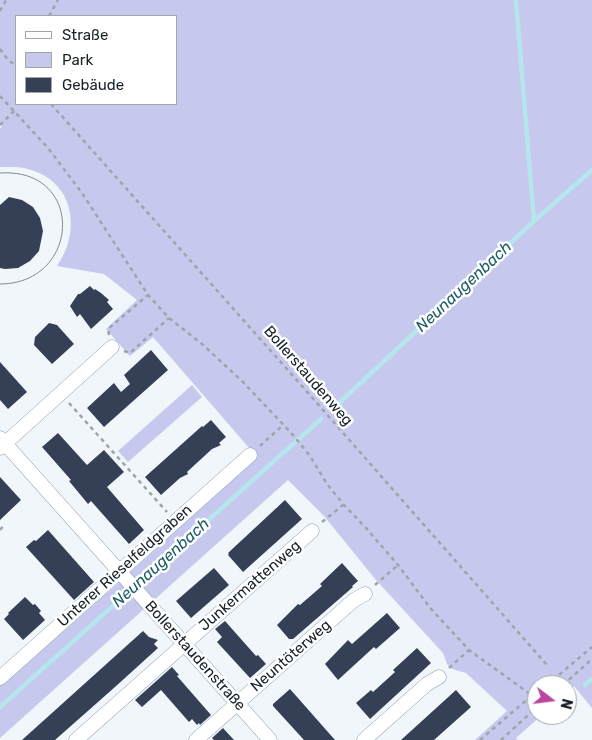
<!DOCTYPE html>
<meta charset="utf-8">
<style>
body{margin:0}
#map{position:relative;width:592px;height:740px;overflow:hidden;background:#f0f6fa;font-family:Rubik,sans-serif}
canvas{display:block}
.legend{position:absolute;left:15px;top:15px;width:162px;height:90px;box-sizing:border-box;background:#fff;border:1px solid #a2a6a9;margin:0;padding:6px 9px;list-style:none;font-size:15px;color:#172129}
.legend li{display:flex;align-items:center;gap:10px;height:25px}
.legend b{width:25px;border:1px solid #a2a6a9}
.north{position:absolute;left:527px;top:675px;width:50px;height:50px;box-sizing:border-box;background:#fff;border:1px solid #a2a6a9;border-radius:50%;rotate:105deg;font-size:14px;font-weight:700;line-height:20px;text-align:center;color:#172129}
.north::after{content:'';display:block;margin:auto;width:18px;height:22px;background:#b9469f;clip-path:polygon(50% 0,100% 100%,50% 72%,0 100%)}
</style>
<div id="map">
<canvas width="592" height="740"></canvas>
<ul class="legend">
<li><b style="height:6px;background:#fff"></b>Straße</li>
<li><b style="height:14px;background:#c6c9ed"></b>Park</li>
<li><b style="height:14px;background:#354057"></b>Gebäude</li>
</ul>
<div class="north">N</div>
</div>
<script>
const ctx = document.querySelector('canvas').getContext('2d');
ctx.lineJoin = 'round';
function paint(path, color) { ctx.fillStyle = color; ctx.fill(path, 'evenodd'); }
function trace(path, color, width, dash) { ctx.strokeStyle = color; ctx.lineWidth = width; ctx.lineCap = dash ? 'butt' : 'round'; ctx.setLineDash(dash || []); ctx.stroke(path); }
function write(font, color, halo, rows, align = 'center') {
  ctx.font = font + ' Rubik,sans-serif'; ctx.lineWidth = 5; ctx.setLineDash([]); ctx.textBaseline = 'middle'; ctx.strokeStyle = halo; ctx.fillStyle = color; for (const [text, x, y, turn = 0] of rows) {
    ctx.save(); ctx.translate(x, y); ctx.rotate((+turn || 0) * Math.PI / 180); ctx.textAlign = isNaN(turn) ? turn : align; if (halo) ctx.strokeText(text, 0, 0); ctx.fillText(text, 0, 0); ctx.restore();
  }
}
const green = new Path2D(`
 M0 0H592V708L574 686 567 692V685H537V715H542L516 738 518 740H475L507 711 466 673 452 669 447 664 443 653 376 580 324 516 288 480 0 738V685L116 585 257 457 153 337 130 356 106 329 137 300 104 274 57 266C81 232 75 183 31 170 21 166 10 167 0 167V129L2 126 0 123ZM16 16H176V104H16Z
 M192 385 202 397 128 462 118 451Z`);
const stream = new Path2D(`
 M516 0 534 221
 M337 405 534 221 592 170
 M585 685 592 679
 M0 707 321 419`);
const building = new Path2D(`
 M9 197 22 200 33 207 40 218 43 231 39 251 30 261 18 268 5 269 0 268V205Z
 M90 286 94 290 95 289 101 293 109 300 107 302 113 309 91 329 80 314 77 317 70 306 78 294H80Z
 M49 323 57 325 74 344 52 364 34 345 35 337Z
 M151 350 168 370 104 427 87 408 114 383 121 392 130 384 124 375Z
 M0 362 27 392 8 409 0 400Z
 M211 420 226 437 219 443 221 445 212 449 187 472 188 474 180 478 161 495 145 477 202 426 203 427Z
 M58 433 87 465 104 450 124 472 107 487 144 530 129 544 91 501 88 504 69 481 71 480 42 447Z
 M0 477 21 500 0 520Z
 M285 500 302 519 243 572 228 555 229 554 228 553Z
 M48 530 94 582 74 600 26 547 34 540 36 541Z
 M342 563 358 581 352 586 353 587 293 639H289L277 625 298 604 300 605 322 586 320 584Z
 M214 568 229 585 191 618 176 601Z
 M25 597 33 605 35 604 41 611 39 613 45 620 23 640 4 619 9 614 8 613Z
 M387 613 400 628 376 649 374 647 338 680 325 664 348 640 352 644Z
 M225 621 256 656 258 655 266 664 250 678 217 642 222 637 215 629Z
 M143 631 149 637 158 640 154 644 158 648 115 687 55 740H22Z
 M417 648 431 663 370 719 356 703 371 690 373 692 395 672 393 670Z
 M172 667 179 675 177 676 211 715 200 725 199 723 197 725 192 719 189 722 161 690 142 707 135 700Z
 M290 689 335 740H304L273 706V704Z
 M456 690 471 707 434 740H401Z
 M223 728 234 740H214L212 738Z`);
const path = new Path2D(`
 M0 11 6 0
 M49 16 58 0
 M0 49 9 61 16 65
 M0 96 48 148 82 193 148 295 169 318 202 344 243 382 293 435 310 456 327 484 344 505 366 528 398 565 431 609 469 650 537 699
 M51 104 294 377 547 665
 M0 125 14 111
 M109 335 108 329 148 295
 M124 351 130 353 169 318
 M69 403 167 512
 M260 446 283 425
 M322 522 343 505
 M0 530 4 525
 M375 585 398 565
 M449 668 469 650
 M547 685 592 647
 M563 685 592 659
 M480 740 523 703 537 694
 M501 740 537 707`);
const minor = new Path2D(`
 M0 438 270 740
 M0 448 112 347
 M0 678 250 455
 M76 740 312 531
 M196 740 354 600 365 594
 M364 740 427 684 439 677`);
const tram = new Path2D(`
 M0 173C86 167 81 284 0 284`);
const streetNames = [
 ["Bollerstaudenweg",308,376,49],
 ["Unterer Rieselfeldgraben",125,566,-42],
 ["Junkermattenweg",250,586,-41],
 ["Bollerstaudenstraße",195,656,48],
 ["Neuntöterweg",291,656,-41]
];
const waterNames = [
 ["Neunaugenbach",464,287,-43],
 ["Neunaugenbach",161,563,-42]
];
paint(green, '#c6c9ed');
trace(stream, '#b6e6ed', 4.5);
paint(building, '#354057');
trace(minor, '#859db3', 15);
trace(path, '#9da5aa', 2.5, [4, 4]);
trace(minor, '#fff', 14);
trace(tram, '#828a90', 1);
write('15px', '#172129', '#fff', streetNames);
write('italic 16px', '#1e5d66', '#fff', waterNames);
</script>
